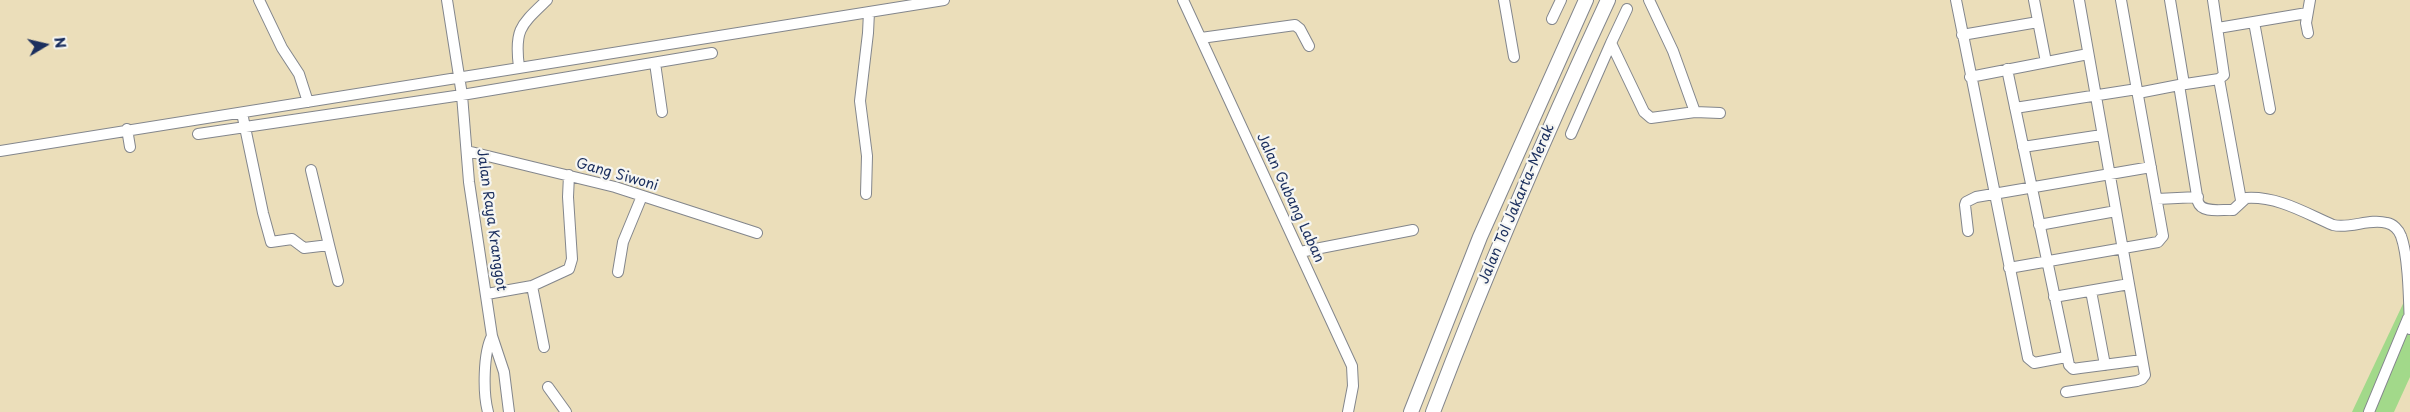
<!DOCTYPE html>
<meta charset="utf-8">
<style>
body{margin:0}
#map{position:relative;width:2410px;height:412px;overflow:hidden;background:#ebdeba;font-family:"Playpen Sans",sans-serif}
canvas{display:block}
.north{position:absolute;left:20px;top:20px;width:50px;height:50px;-webkit-text-stroke:4px #f6f6f2;paint-order:stroke;rotate:81deg;font-size:14px;font-weight:700;line-height:20px;text-align:center;color:#1b2f5e}
.north::after{content:'';display:block;margin:auto;width:18px;height:22px;background:#1b2f5e;clip-path:polygon(50% 0,100% 100%,50% 72%,0 100%)}
</style>
<div id="map">
<canvas width="2410" height="412"></canvas>
<div class="north">N</div>
</div>
<script>
const ctx = document.querySelector('canvas').getContext('2d');
ctx.lineJoin = 'round';
function paint(path, color) { ctx.fillStyle = color; ctx.fill(path, 'evenodd'); }
function trace(path, color, width, dash) { ctx.strokeStyle = color; ctx.lineWidth = width; ctx.lineCap = dash ? 'butt' : 'round'; ctx.setLineDash(dash || []); ctx.stroke(path); }
function write(font, color, halo, rows, align = 'center') {
  ctx.font = font + ' "Playpen Sans",sans-serif'; ctx.lineWidth = 4.5; ctx.setLineDash([]); ctx.textBaseline = 'middle'; ctx.strokeStyle = halo; ctx.fillStyle = color; for (const [text, x, y, turn = 0] of rows) {
    ctx.save(); ctx.translate(x, y); ctx.rotate((+turn || 0) * Math.PI / 180); ctx.textAlign = isNaN(turn) ? turn : align; if (halo) ctx.strokeText(text, 0, 0); ctx.fillText(text, 0, 0); ctx.restore();
  }
}
const green = new Path2D(`
 M2410 289V377L2394 412H2352Z`);
const minor = new Path2D(`
 M259 0 282 48 299 74 308 102
 M447 0 462 95 469 182 492 336 504 372 509 412
 M1183 0 1352 366 1353 386 1348 412
 M1504 0 1514 57
 M1649 0 1673 51 1695 112 1720 113
 M1956 0 2028 358 2034 363 2066 357
 M2034 0 2046 62
 M2170 0 2184 84
 M1627 9 1611 43 1644 112 1651 118 1695 112
 M1552 19 1561 0
 M2254 22 2270 109
 M2218 28 2307 13
 M2308 33 2306 23 2310 0
 M1962 35 2038 22
 M1201 38 1295 25 1300 29 1309 46
 M655 63 662 112
 M519 67C514 29 521 25 547 0
 M2007 69 2069 365 2073 369 2080 368 2142 360
 M1970 77 2088 54
 M2219 79 2241 200
 M2179 85 2219 79 2224 75 2213 0
 M2138 93 2179 85 2198 202C2202 214 2223 209 2233 210L2246 198C2278 196 2305 213 2333 225 2351 229 2369 218 2387 223 2393 224 2399 230 2401 236 2409 258 2409 304 2410 329
 M2015 108 2137 89
 M242 113 263 213 271 242 292 239 304 248 329 245 311 170
 M127 129 130 147
 M198 134 462 95 712 53
 M1571 134 1611 43
 M2023 147 2102 135
 M0 151 944 0
 M467 151 615 187 757 233
 M866 194 867 156 860 101 868 33 869 12
 M2157 199 2198 197
 M2039 225 2116 211
 M1968 231 1965 205 1966 202 1976 197 2151 167
 M329 245 338 281
 M1300 252 1413 230
 M2009 268 2158 242 2163 236 2121 0
 M618 272 623 242 642 196
 M532 286 544 347
 M2091 291 2105 365
 M487 294 532 286 569 269 572 259 568 197 569 175
 M2054 297 2129 284
 M548 387 566 412
 M2066 392 2137 381 2142 379 2145 375 2079 0
 M488 412C483 394 483 353 492 336
 M2369 412 2408 318`);
const highway = new Path2D(`
 M1411 412 1480 237 1586 0
 M1433 412C1486 273 1545 135 1608 0`);
const streetNames = [
 ["Gang Siwoni",617,175,16],
 ["Jalan Gubang Laban",1290,198,65],
 ["Jalan Tol Jakarta–Merak",1517,204,-67],
 ["Jalan Raya Kranggot",491,220,82]
];
paint(green, '#a2d98a');
trace(minor, '#83868c', 12);
trace(highway, '#83868c', 16);
trace(minor, '#fff', 10);
trace(highway, '#fff', 14);
write('14px', '#1b2f5e', '#f6f6f2', streetNames);
</script>
